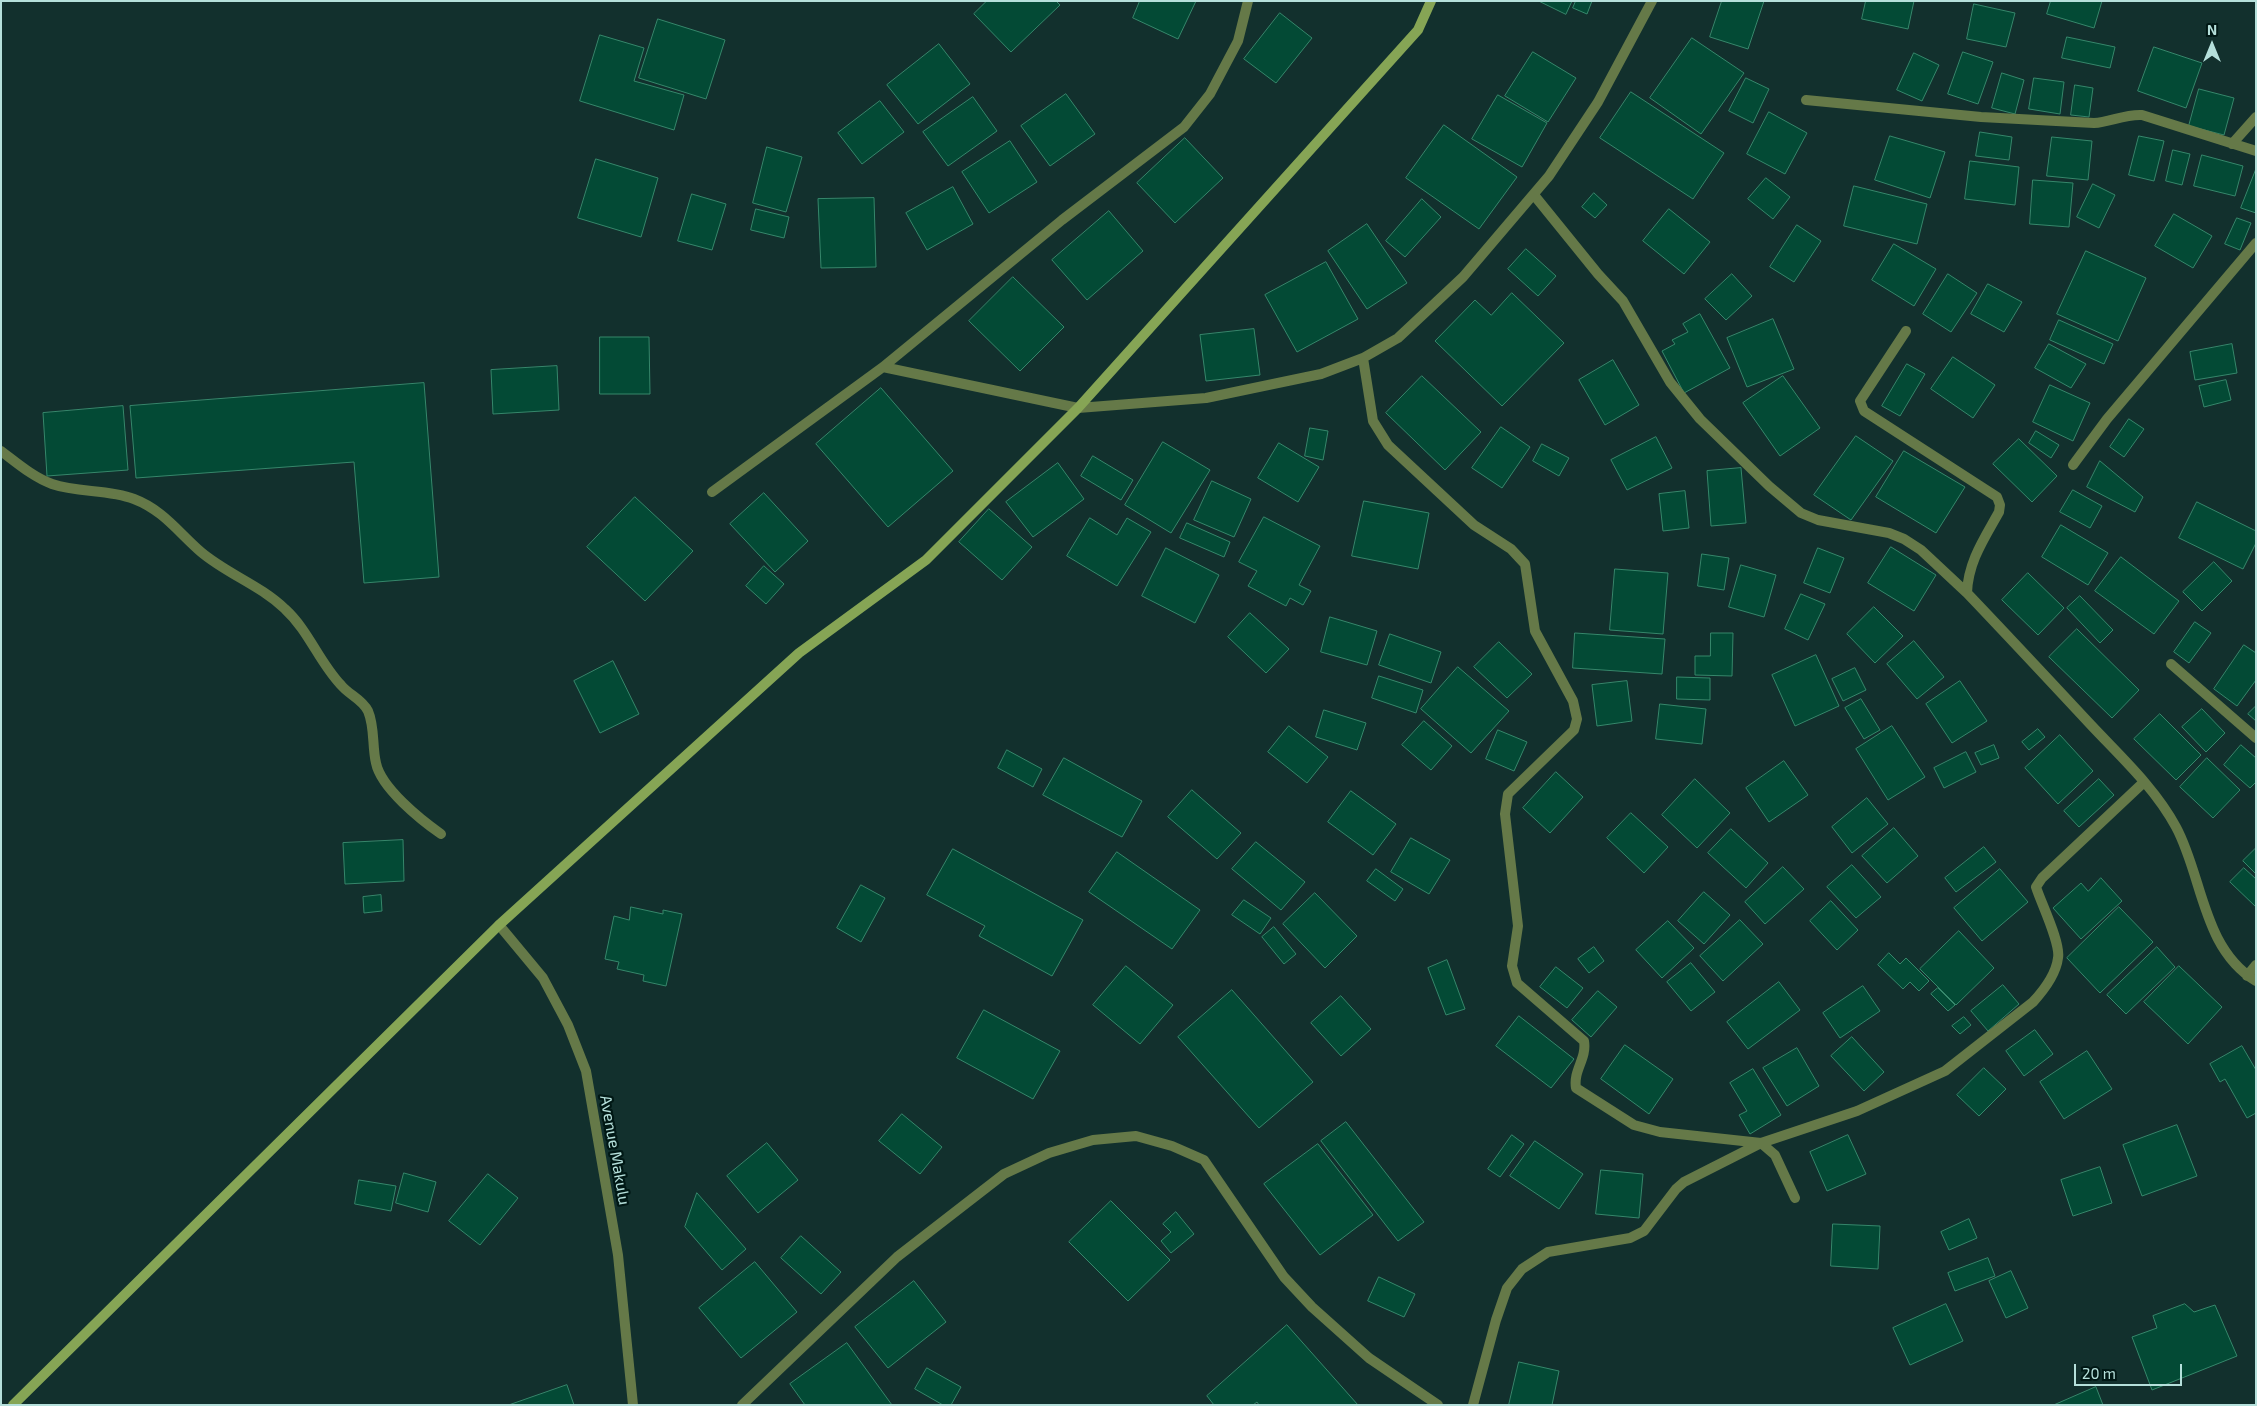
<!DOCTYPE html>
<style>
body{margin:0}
#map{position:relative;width:2257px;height:1406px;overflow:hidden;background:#12302d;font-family:"Exo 2",sans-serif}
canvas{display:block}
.frame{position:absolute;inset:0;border:2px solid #b5e0db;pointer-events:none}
.north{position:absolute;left:2187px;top:20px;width:50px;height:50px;-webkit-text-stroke:4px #001815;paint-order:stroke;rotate:0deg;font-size:14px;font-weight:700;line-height:20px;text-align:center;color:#b5e0db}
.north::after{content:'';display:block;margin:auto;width:18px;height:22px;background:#b5e0db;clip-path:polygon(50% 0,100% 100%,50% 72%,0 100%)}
.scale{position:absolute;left:2074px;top:1364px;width:108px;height:22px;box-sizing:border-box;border:2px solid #b5e0db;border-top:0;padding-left:6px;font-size:15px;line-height:18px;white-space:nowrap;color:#b5e0db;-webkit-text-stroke:4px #001815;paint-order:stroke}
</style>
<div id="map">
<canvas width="2257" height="1406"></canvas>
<div class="frame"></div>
<div class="north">N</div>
<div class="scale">20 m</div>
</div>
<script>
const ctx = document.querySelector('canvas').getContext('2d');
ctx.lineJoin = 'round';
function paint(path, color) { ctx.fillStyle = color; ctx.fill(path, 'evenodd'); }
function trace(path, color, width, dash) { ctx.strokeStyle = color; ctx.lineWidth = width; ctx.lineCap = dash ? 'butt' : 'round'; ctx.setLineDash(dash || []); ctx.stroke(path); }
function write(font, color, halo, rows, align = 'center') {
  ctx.font = font + ' "Exo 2",sans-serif'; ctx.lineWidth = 4.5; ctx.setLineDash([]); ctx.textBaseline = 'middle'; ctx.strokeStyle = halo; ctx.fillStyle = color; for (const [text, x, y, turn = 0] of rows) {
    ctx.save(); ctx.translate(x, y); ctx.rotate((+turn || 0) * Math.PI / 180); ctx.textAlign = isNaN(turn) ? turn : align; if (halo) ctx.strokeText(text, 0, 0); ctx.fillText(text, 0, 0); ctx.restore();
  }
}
const building = new Path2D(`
 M987 1H1056L1060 5 1011 52 974 14Z
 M1140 1H1196L1178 39 1133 18Z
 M1539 1H1572L1566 14Z
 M1576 1H1592L1587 14 1573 8Z
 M1722 1H1764L1748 49 1710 37Z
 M1866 1H1914L1908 29 1862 19Z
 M2051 1H2102L2094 28 2047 14Z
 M1974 4 2015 13 2006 47 1967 39Z
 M1280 13 1312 38 1276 83 1244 59Z
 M658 19 725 40 706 99 639 78Z
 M600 35 644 48 634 81 684 95 674 130 580 101Z
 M2067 37 2115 47 2110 68 2062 58Z
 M1692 38 1744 73 1701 134 1650 98Z
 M939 44 970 84 918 124 887 85Z
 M2154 47 2202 63 2186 108 2138 91Z
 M1533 52 1576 78 1548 122 1505 96Z
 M1963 52 1993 62 1978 104 1948 94Z
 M1914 53 1939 65 1922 101 1897 90Z
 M2002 73 2024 80 2015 114 1992 108Z
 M1746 78 1769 89 1753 123 1729 111Z
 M2034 78 2064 82 2060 114 2029 109Z
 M2075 85 2093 88 2089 117 2071 115Z
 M2199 89 2234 98 2224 135 2189 126Z
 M1631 92 1724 153 1693 199 1600 138Z
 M1066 94 1095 134 1050 166 1021 126Z
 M1498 95 1547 123 1522 167 1472 139Z
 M973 97 997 131 948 166 923 132Z
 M880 101 904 132 862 164 838 133Z
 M1769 112 1807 133 1785 174 1747 154Z
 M1444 125 1517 177 1479 229 1406 178Z
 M1980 132 2012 137 2009 160 1976 156Z
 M1890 136 1945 152 1930 198 1875 180Z
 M2139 136 2164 141 2154 181 2129 175Z
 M2052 137 2092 141 2088 180 2047 176Z
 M1185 138 1223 178 1175 223 1137 183Z
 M1010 141 1037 182 989 213 962 172Z
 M767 147 802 157 786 212 753 203Z
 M2173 150 2190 154 2182 185 2166 181Z
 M2202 155 2243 166 2235 196 2194 186Z
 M596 159 658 178 641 237 578 218Z
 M1970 161 2019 167 2015 205 1965 199Z
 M2256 169V213L2241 208Z
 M1766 178 1790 197 1773 219 1748 199Z
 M2033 180 2073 183 2069 227 2030 224Z
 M2093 184 2115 195 2099 228 2077 217Z
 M1854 186 1927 204 1917 244 1844 226Z
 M953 187 973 224 927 250 906 213Z
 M1594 193 1607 205 1595 218 1582 207Z
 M692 194 726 204 712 250 678 241Z
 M874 198 876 267 821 268 818 199Z
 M1422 199 1441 217 1405 257 1386 241Z
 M756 209 789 217 784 238 751 230Z
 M1669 209 1710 242 1684 274 1643 241Z
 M1109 211 1143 251 1087 300 1052 260Z
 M2174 214 2212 236 2193 268 2155 246Z
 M2237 218 2251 223 2240 250 2225 244Z
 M1367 224 1407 283 1367 309 1328 251Z
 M1797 225 1821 241 1794 282 1770 267Z
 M1894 244 1936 269 1914 306 1872 280Z
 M1526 249 1556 276 1538 296 1508 269Z
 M2086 251 2146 278 2118 341 2057 314Z
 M1326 262 1358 319 1297 352 1265 295Z
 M1732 274 1752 296 1726 320 1705 299Z
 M1948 274 1977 293 1951 332 1923 314Z
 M1013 277 1064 327 1020 371 969 321Z
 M1988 284 2022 302 2004 332 1971 314Z
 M1512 293 1564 343 1502 406 1435 341 1475 300 1491 315Z
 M1700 314 1730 368 1684 393 1662 351 1675 344 1672 340 1688 332 1683 324Z
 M1773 319 1794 369 1747 387 1727 338Z
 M2059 320 2113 344 2104 364 2050 340Z
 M1254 329 1260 375 1206 381 1200 335Z
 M600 337H649L650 394H600Z
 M2049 344 2086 364 2071 388 2035 368Z
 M2232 344 2237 373 2195 380 2190 352Z
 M1953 357 1995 385 1973 418 1931 389Z
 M1613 360 1639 405 1605 425 1579 380Z
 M1907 364 1925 374 1900 416 1882 406Z
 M557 366 559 410 493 414 491 370Z
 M1422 376 1481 432 1445 470 1386 413Z
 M1783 376 1820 428 1780 456 1743 403Z
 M2226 380 2231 400 2204 407 2199 386Z
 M424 383 439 577 364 583 354 462 136 478 130 406Z
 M2050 385 2090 403 2073 441 2033 422Z
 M881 388 953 471 888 527 816 444Z
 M123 406 128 470 47 476 43 413Z
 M2129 419 2144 429 2124 457 2110 447Z
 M1501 427 1530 447 1502 488 1472 468Z
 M1310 428 1328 431 1323 460 1305 456Z
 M2036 431 2059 445 2051 458 2029 443Z
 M1856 436 1893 461 1851 520 1814 495Z
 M1656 437 1672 468 1627 490 1611 460Z
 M2019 439 2057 476 2032 502 1993 464Z
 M1163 442 1210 470 1171 533 1125 505Z
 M1279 443 1319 467 1298 502 1258 478Z
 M1542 444 1569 458 1559 476 1533 461Z
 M1904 451 1965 487 1936 533 1876 497Z
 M1093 456 1133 480 1121 500 1081 476Z
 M2100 461 2143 497 2135 512 2087 487Z
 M1058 463 1084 499 1033 537 1006 502Z
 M1741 468 1746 523 1711 526 1707 471Z
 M1212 481 1251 499 1234 537 1194 520Z
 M2073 490 2102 506 2090 528 2060 512Z
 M1685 491 1689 528 1663 531 1659 494Z
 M764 493 808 541 775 572 730 524Z
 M635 497 693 551 645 601 587 547Z
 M1364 501 1429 513 1418 569 1352 556Z
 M2197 502 2256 531V543L2243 569 2179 538Z
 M989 509 1032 547 1002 580 959 542Z
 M1264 517 1320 546 1299 585 1311 591 1303 605 1290 598 1286 606 1248 586 1257 571 1239 562Z
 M1090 518 1117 535 1127 518 1151 532 1117 586 1067 556Z
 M1187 523 1230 542 1224 557 1180 538Z
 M2061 525 2108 553 2088 585 2042 557Z
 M1891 547 1936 575 1914 611 1868 583Z
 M1166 548 1219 575 1195 623 1142 596Z
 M1818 548 1844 558 1830 593 1804 583Z
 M1702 554 1729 558 1724 590 1698 586Z
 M2121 557 2179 601 2154 634 2095 591Z
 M2214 562 2232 581 2202 611 2183 592Z
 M1741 565 1776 575 1764 617 1729 607Z
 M764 566 784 584 766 604 746 586Z
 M1615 569 1668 573 1663 634 1610 630Z
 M2028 573 2064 608 2038 635 2002 600Z
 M1801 594 1825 604 1808 640 1785 629Z
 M2080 596 2113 630 2100 643 2067 608Z
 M1874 607 1903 636 1875 663 1847 634Z
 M1250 613 1289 649 1266 673 1228 637Z
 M1330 617 1377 631 1367 665 1321 652Z
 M2195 622 2211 633 2189 663 2174 652Z
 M2077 629 2139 690 2112 718 2049 657Z
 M1575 633 1665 639 1662 674 1573 668Z
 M1711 633H1733L1732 676 1695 675V656H1710Z
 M1390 634 1441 652 1431 683 1379 665Z
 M1914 641 1944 677 1917 699 1887 664Z
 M1499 642 1532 674 1507 698 1474 667Z
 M2244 645 2256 653V680L2237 706 2214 689Z
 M1816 655 1839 706 1795 726 1772 675Z
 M613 661 639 714 600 733 574 681Z
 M1458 667 1509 711 1471 753 1421 709Z
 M1855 668 1866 690 1843 701 1832 679Z
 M1379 676 1423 690 1416 713 1372 698Z
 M1677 677 1710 678V700L1677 699Z
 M1627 681 1632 721 1597 726 1592 685Z
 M1960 681 1987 721 1952 743 1926 704Z
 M1861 699 1880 730 1864 739 1845 708Z
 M1660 704 1706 709 1702 744 1656 739Z
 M2256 706V721L2248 714Z
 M2202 709 2225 733 2206 752 2182 727Z
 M1324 710 1366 723 1357 750 1316 737Z
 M2160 714 2201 755 2176 780 2134 739Z
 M1424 721 1452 746 1431 770 1402 745Z
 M1289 726 1328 757 1307 783 1268 752Z
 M1892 726 1925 777 1888 800 1856 749Z
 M2038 729 2045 737 2029 750 2022 742Z
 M1498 730 1527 742 1514 771 1486 759Z
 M2060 735 2093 771 2058 804 2025 768Z
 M1994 745 1999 758 1981 765 1975 753Z
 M2241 745 2256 758V782L2250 788 2224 765Z
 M1007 750 1042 769 1033 787 998 768Z
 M1966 752 1976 772 1944 788 1934 768Z
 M1064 758 1142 801 1122 837 1043 795Z
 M2207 758 2240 790 2213 818 2180 787Z
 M1784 761 1808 795 1769 822 1746 788Z
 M1556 772 1583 797 1550 833 1523 808Z
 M1695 779 1730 813 1697 848 1662 815Z
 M2099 779 2114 795 2079 827 2064 811Z
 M1192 790 1241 833 1217 859 1168 817Z
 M1351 791 1396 824 1373 855 1328 822Z
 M1867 798 1888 824 1852 853 1832 827Z
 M1631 813 1668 847 1644 873 1607 838Z
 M1894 828 1918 856 1887 883 1862 856Z
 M1731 829 1768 863 1746 888 1708 853Z
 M1411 838 1450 860 1429 894 1391 872Z
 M403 840 404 881 345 884 343 843Z
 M1256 842 1305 882 1281 910 1232 869Z
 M1984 847 1996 862 1956 892 1945 878Z
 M2256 848V874L2243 861Z
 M953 849 1083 920 1052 976 979 936 985 926 927 895Z
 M1117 852 1200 910 1172 949 1089 892Z
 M1852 865 1881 897 1856 918 1827 887Z
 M1783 867 1804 889 1765 924 1745 902Z
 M2244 868 2256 879V907L2230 882Z
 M1376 869 1403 889 1395 901 1367 881Z
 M2000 869 2028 902 1982 941 1954 908Z
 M2101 878 2122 901 2081 939 2053 908 2081 883 2088 891Z
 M861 885 885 898 861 942 837 928Z
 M1704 892 1730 915 1704 944 1678 921Z
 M1315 893 1357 936 1325 968 1283 924Z
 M381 895 382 911 364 913 363 897Z
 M1244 900 1271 918 1260 934 1232 915Z
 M1831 901 1858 930 1837 950 1810 921Z
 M631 907 663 914V910L682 914 666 986 643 981 644 975 617 969 619 962 605 959 614 916 629 920Z
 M2119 907 2153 942 2100 993 2067 958Z
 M1740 920 1763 944 1723 981 1700 956Z
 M1668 921 1694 948 1662 978 1636 950Z
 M1274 927 1296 954 1284 964 1262 937Z
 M1959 931 1994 968 1956 1005 1920 969Z
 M1594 947 1604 961 1589 973 1578 959Z
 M2157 947 2175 967 2126 1014 2107 995Z
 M1889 953 1900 964 1906 958 1929 981 1919 991 1910 982 1903 989 1878 965Z
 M1447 960 1465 1009 1446 1015 1428 968Z
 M1691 963 1715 992 1691 1011 1667 982Z
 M1126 966 1173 1005 1140 1044 1093 1005Z
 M2179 966 2222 1007 2188 1044 2144 1002Z
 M1556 967 1583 988 1567 1008 1540 987Z
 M1779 982 1800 1010 1748 1049 1727 1022Z
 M2003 985 2019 1004 1988 1031 1971 1011Z
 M1863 986 1880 1011 1840 1038 1823 1013Z
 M1938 988 1955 1005 1948 1011 1931 994Z
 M1232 990 1313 1082 1259 1128 1178 1037Z
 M1598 991 1617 1007 1591 1037 1572 1020Z
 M1341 996 1371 1029 1341 1056 1311 1023Z
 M984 1010 1060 1051 1033 1099 957 1058Z
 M1519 1016 1574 1059 1551 1088 1496 1046Z
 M1964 1017 1971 1025 1960 1034 1952 1026Z
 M2035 1030 2053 1054 2024 1076 2006 1051Z
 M1852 1037 1884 1072 1864 1091 1831 1056Z
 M1625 1045 1673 1079 1649 1114 1601 1079Z
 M2242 1046 2256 1070V1113L2247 1118 2225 1079 2220 1082 2210 1064Z
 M1797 1048 1819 1086 1787 1106 1763 1068Z
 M2087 1051 2112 1089 2064 1119 2040 1082Z
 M1984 1068 2006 1089 1979 1116 1957 1095Z
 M1753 1069 1781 1115 1750 1134 1739 1115 1747 1111 1730 1083Z
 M902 1114 942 1147 920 1174 879 1141Z
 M1346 1122 1424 1222 1398 1241 1321 1141Z
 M2177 1125 2197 1176 2142 1196 2123 1145Z
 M1512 1135 1524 1144 1500 1177 1488 1169Z
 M1848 1135 1866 1174 1827 1191 1810 1152Z
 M1535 1141 1583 1174 1559 1209 1510 1176Z
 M767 1143 798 1180 758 1213 727 1176Z
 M1318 1144 1373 1215 1320 1255 1264 1184Z
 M2100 1167 2112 1203 2073 1216 2061 1180Z
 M1601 1170 1643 1174 1639 1218 1596 1214Z
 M404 1173 436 1182 428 1212 396 1203Z
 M488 1174 518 1198 480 1245 449 1221Z
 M359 1180 396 1186 391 1211 355 1204Z
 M697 1193 746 1249 722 1270 685 1227Z
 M1111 1201 1170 1260 1128 1301 1069 1242Z
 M1176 1212 1194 1234 1171 1253 1161 1241 1171 1232 1163 1224Z
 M1969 1219 1977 1238 1949 1250 1941 1232Z
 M1833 1224 1880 1226 1878 1269 1831 1266Z
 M801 1236 841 1272 821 1294 781 1258Z
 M1988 1258 1995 1276 1955 1291 1948 1273Z
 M755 1262 797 1312 741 1358 699 1308Z
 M2011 1271 2028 1308 2006 1318 1989 1281Z
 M1379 1277 1415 1294 1404 1317 1368 1301Z
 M914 1281 946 1322 888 1368 855 1327Z
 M1946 1304 1963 1341 1910 1365 1893 1328Z
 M2185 1304 2194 1312 2215 1305 2237 1356 2152 1390 2132 1337 2157 1328 2153 1316Z
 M1287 1325 1358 1405H1259L1257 1402 1253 1405H1214L1207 1396Z
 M847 1343 892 1405H805L790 1384Z
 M1519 1362 1559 1371 1552 1405H1509Z
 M927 1368 961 1387 951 1405H943L915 1389Z
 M567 1385 574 1405H509Z
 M2096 1387 2103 1405H2054Z`);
const minor = new Path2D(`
 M1806 100 1981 117 2094 123C2110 122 2125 114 2142 115L2256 151
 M2232 144 2256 117
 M1534 195 1598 274 1623 301 1670 382 1700 419 1769 486 1801 513 1818 520 1889 533 1904 539 1921 550 1967 593
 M1906 331 1860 401 1864 411 1997 497 2000 505 1999 512C1984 539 1968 562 1967 593 2009 637 2050 681 2091 725 2121 757 2155 788 2176 827 2203 877 2202 948 2256 981
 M1363 358 1373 421 1388 445 1474 525 1511 549 1525 564 1535 631 1573 701 1577 719 1574 730 1508 794 1505 814 1518 926 1512 966 1517 983 1584 1041C1587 1059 1573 1070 1576 1088L1634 1125 1660 1132 1761 1143 1775 1155 1795 1198
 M883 367 1078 408 1206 398 1321 374 1363 358 1398 338 1463 277 1549 176 1598 102 1652 1
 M1 451C17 463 33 477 52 484 78 493 108 489 134 499 163 510 178 532 201 552 227 574 260 585 285 609 309 631 319 662 341 685 349 695 362 699 368 711 375 727 372 747 376 763 381 788 421 820 441 834
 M2073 465 2107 419 2256 243
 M712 492 883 367 1062 220 1184 127 1210 94 1238 41 1248 1
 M2171 664 2256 738
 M499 925 543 978 568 1025 586 1071 618 1255 633 1405
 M2247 976 2256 965
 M742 1405 897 1257 1004 1174 1049 1153 1093 1140 1136 1136 1172 1146 1204 1160 1284 1277 1312 1307 1369 1358 1438 1405
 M1473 1405 1496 1320 1507 1288 1522 1269 1548 1252 1630 1238 1644 1231 1676 1189 1684 1182 1761 1143 1857 1111 1945 1071 2033 1002C2044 990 2056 974 2058 958 2061 943 2041 903 2036 887L2042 878 2144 782`);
const secondary = new Path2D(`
 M13 1405 499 925 799 653 926 560 1078 408 1418 30 1431 1`);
const streetNames = [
 ["Avenue Makulu",615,1150,80]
];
paint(building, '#034a35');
trace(building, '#36876b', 1);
trace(minor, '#657948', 10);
trace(secondary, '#86a555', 10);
write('16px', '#b5e0db', '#001815', streetNames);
</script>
